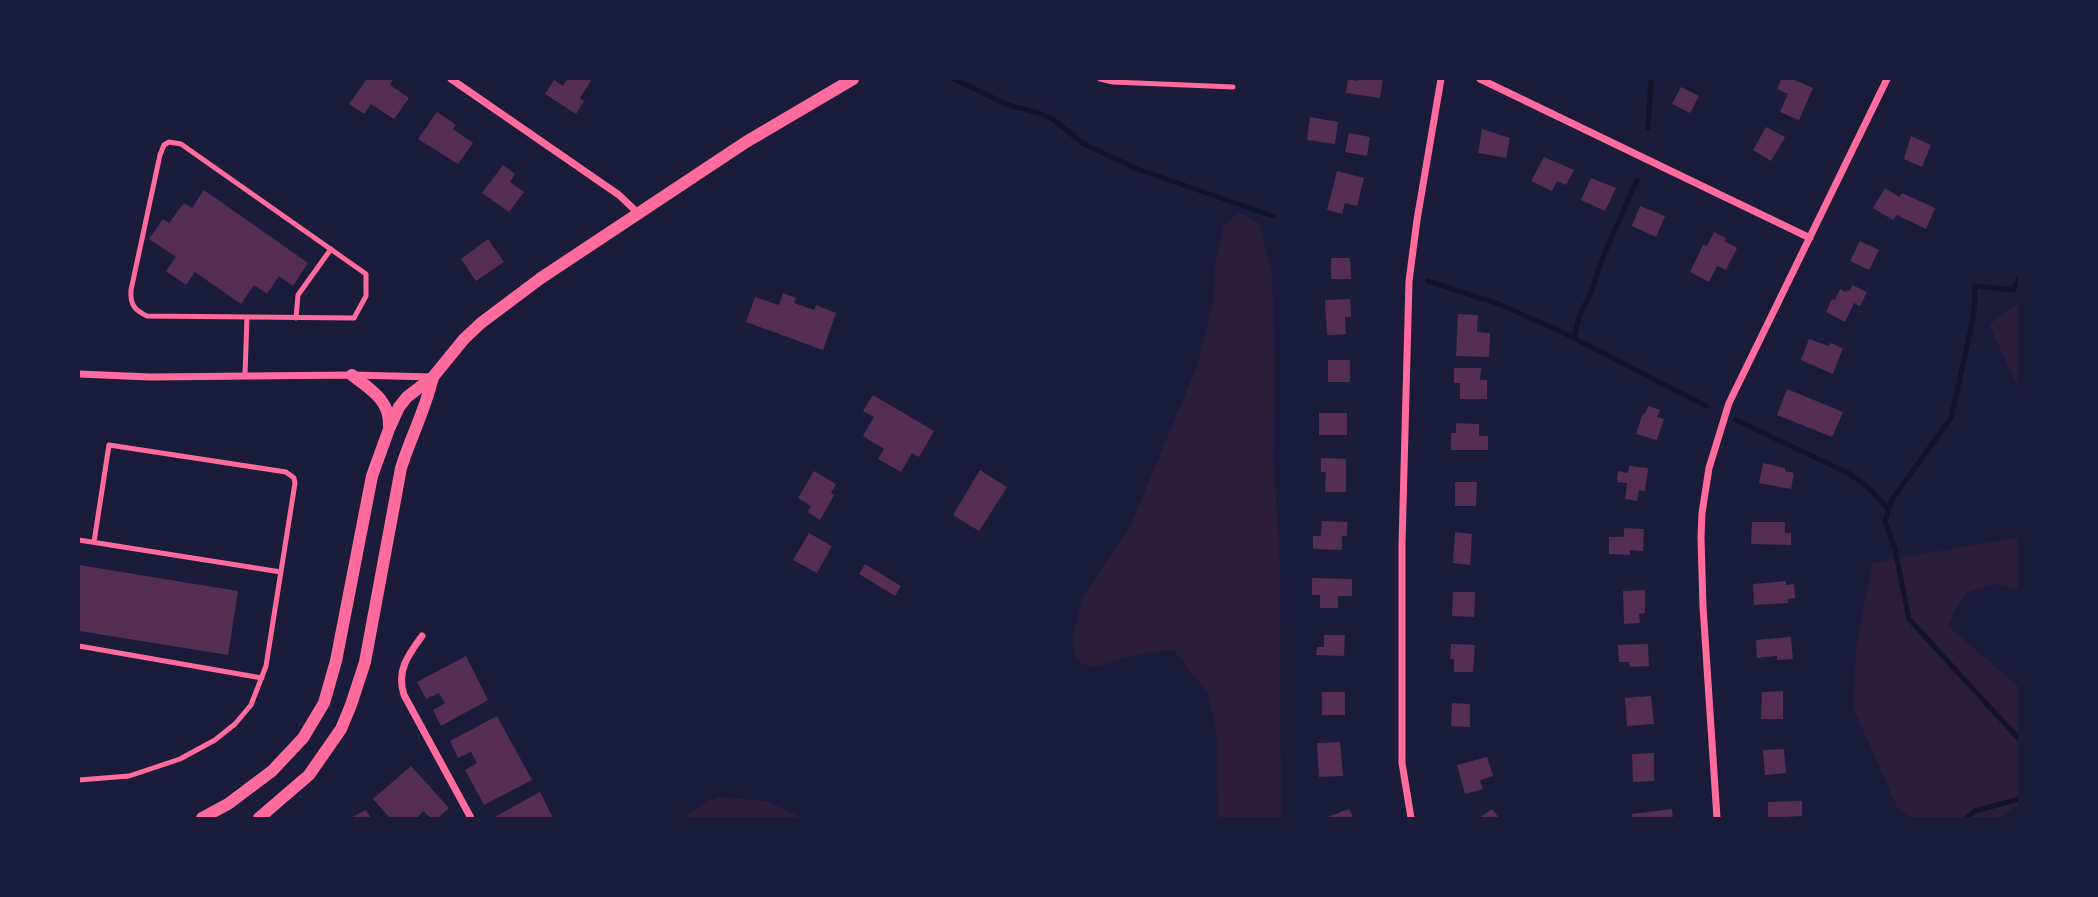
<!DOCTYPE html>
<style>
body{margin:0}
#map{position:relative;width:2098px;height:897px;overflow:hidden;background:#1b1b3a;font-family:"Noto Sans",sans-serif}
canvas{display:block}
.frame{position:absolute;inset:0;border:80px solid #1b1b3a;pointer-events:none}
</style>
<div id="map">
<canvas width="2098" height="897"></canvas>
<div class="frame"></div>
</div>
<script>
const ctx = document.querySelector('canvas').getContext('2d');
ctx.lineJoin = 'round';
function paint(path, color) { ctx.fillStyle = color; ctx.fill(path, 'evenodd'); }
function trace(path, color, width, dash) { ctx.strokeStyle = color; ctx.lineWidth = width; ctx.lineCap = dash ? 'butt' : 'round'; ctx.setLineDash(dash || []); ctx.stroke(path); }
const green = new Path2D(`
 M1241 212 1259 223 1272 274 1275 359 1274 462 1280 571 1281 818H1218L1217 736 1208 693 1174 651C1147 649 1119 660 1094 668L1075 660 1073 633 1084 596 1130 527 1197 366 1213 301 1215 265 1224 224Z
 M2019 302V389L1989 325Z
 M2019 537V590L1994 584 1966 593 1947 625 2019 687V809L2016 806 2000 818H1914L1897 807 1853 707 1856 648 1872 563Z
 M717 797 767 801 802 818H680Z`);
const stream = new Path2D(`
 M954 79 1008 105 1039 113 1053 119 1082 143 1137 169 1273 216
 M1648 128 1651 79
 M2019 279 2013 290 1975 286 1974 314 1951 418 1891 501 1885 521 1895 549 1909 619 2019 739
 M1428 281 1499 304 1562 332 1706 406
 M1574 338 1580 314 1590 295 1602 259 1637 180
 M1736 420 1848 473 1868 487 1888 509
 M1967 818 1975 811 2019 799`);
const building = new Path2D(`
 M367 79H393L390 85 409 98 394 119 371 104 364 114 349 104Z
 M567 79H592L580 98 584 101 576 114 545 94 554 80 563 86Z
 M1348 79 1358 81 1359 79H1383L1380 98 1346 93Z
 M1781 79H1792L1813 88 1799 120 1780 112 1788 94 1777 89Z
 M1681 87 1699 96 1690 113 1672 104Z
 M437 112 456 125 453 129 473 143 458 164 418 139Z
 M1310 117 1338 122 1335 144 1307 140Z
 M1766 127 1785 137 1771 161 1753 150Z
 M1482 129 1510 138 1506 158 1478 153Z
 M1349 133 1370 137 1367 156 1345 152Z
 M1911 136 1931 145 1922 167 1904 159Z
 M1544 157 1574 170 1566 185 1557 181 1552 191 1531 181Z
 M503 165 515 174 510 182 524 192 509 212 482 193Z
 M1337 171 1364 178 1357 206 1345 203 1342 214 1327 210Z
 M1591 178 1616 188 1605 211 1581 200Z
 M1885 188 1899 197 1902 193 1935 208 1926 229 1897 215 1893 220 1873 208Z
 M204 190 308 263 293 286 279 276 267 294 254 285 241 304 195 272 186 285 166 271 176 257 149 239 163 219 169 223 184 203 192 208Z
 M1640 206 1665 216 1656 237 1632 226Z
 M1714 232 1726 238 1724 241 1737 248 1726 270 1717 266 1709 282 1690 272 1703 245 1707 246Z
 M488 239 504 262 476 281 461 259Z
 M1860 241 1879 250 1869 270 1850 261Z
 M1331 258H1350L1351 279H1331Z
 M1852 285 1867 292 1860 306 1854 303 1845 322 1826 312 1832 299 1835 300 1840 289 1846 292 1847 290 1850 291Z
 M783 293 796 298 794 303 814 310 816 305 836 313 823 350 746 322 755 297 779 305Z
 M1350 299 1351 317H1345L1346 334 1327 335 1325 300Z
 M1458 314 1478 315 1477 332 1490 333 1489 357 1456 356Z
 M1809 339 1829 346 1830 343 1843 348 1833 374 1801 360Z
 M1328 360H1350V382H1328Z
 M1454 368H1481L1480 380H1487V399H1460V383H1454Z
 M1787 389 1843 412 1832 437 1777 415Z
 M873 395 934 431 919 457 912 453 901 472 878 459 884 449 863 436 874 417 863 411Z
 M1648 406 1660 410 1657 417 1664 419 1657 440 1636 434 1643 413 1645 414Z
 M1319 413H1347V435H1319Z
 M1456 423 1479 424V436H1488V450H1451V433H1456Z
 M1321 458 1346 459V492H1325L1326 472H1321Z
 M1763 463 1785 468V471L1794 473 1791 489 1759 483Z
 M1629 466 1648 468 1645 491 1639 490 1637 501 1625 499 1627 483 1617 482 1618 471 1628 473Z
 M980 470 1007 487 979 531 953 515Z
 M814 471 836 484 831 493 834 495 820 520 808 512 811 506 798 498Z
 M1455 482H1477L1476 506H1455Z
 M1322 521 1347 522V536H1342V550L1313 549V536H1321Z
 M1752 522H1785V533H1791V545L1751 544Z
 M1624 528 1644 529 1643 551 1630 550V555L1609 554V537H1624Z
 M1455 532 1472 534 1470 565 1453 563Z
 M809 533 832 546 817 573 793 560Z
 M865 564 901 586 895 596 859 574Z
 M79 565 238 591 228 655 79 631Z
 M1312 578 1352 579V596H1338V608H1320V595H1312Z
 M1786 581V585L1794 584 1795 598 1788 599V603L1754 605 1753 584Z
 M1645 590V613L1639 614 1640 623 1624 624 1623 591Z
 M1453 592H1475L1474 617 1452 616Z
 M1324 635H1345L1344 656 1316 655 1317 647H1324Z
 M1791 637 1793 659 1777 660V656L1757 658 1756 640Z
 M1451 644 1475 645 1473 672H1454V659H1450Z
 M1648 644 1649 666 1630 667 1629 662H1619L1618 645Z
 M466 656 488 700 441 726 433 710 445 703 439 693 426 699 417 682Z
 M1783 691V719H1761L1762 692Z
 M1322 692H1345V715H1322Z
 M1651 696 1654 724 1627 726 1625 698Z
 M1452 703 1470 704V727L1451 726Z
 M497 716 532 780 484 805 465 770 477 763 471 752 458 758 450 741Z
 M1340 742 1343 776 1319 777 1317 743Z
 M1784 749 1786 773 1765 775 1763 750Z
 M1654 753V781L1633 782 1632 754Z
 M1487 757 1493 776 1480 780 1483 789 1465 794 1457 765Z
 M411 766 449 808 438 818H431L423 811 417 818H390L373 799Z
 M540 792 553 818H493Z
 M1802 801V816L1768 818V802Z
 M1349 809 1353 818H1325Z
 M1492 809 1499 818H1479Z
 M1672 809 1673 818H1633L1632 814Z
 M366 810 371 818H350Z`);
const service = new Path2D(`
 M1100 79 1113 82 1233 87
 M169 142 181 144 366 274V296L354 318 147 316C134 310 130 304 131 290L160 155 164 145Z
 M296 318 298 295 331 249
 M245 375 247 317
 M79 540 281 572
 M79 646 262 678
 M79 780 129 776 180 759 215 740 235 724 251 705 266 666 295 483 294 478 286 472 109 445 94 542`);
const minor = new Path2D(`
 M451 79 619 195 639 214
 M1480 79 1810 238
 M79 374 150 377 352 375 433 377
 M422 636C408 655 396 671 404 695L471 818
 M1411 818 1402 763V544L1409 281 1417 220 1441 79
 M1717 818 1703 607 1701 538 1702 513 1709 468 1729 403 1887 79`);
const tertiary = new Path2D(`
 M352 375C371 390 390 400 389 426
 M202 818 228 804 272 771 303 738 324 703 336 661 372 476 389 429 399 407 407 397 433 377 464 339 481 323 541 278 746 142 853 79
 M259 818 309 775 341 729 351 705 365 662 401 468C411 436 425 411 433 377`);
paint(green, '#2a1e3b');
trace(stream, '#12122b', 5);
paint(building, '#542f53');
trace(service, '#ff6b9d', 5);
trace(minor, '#ff6b9d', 7);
trace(tertiary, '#ff6b9d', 12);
</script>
